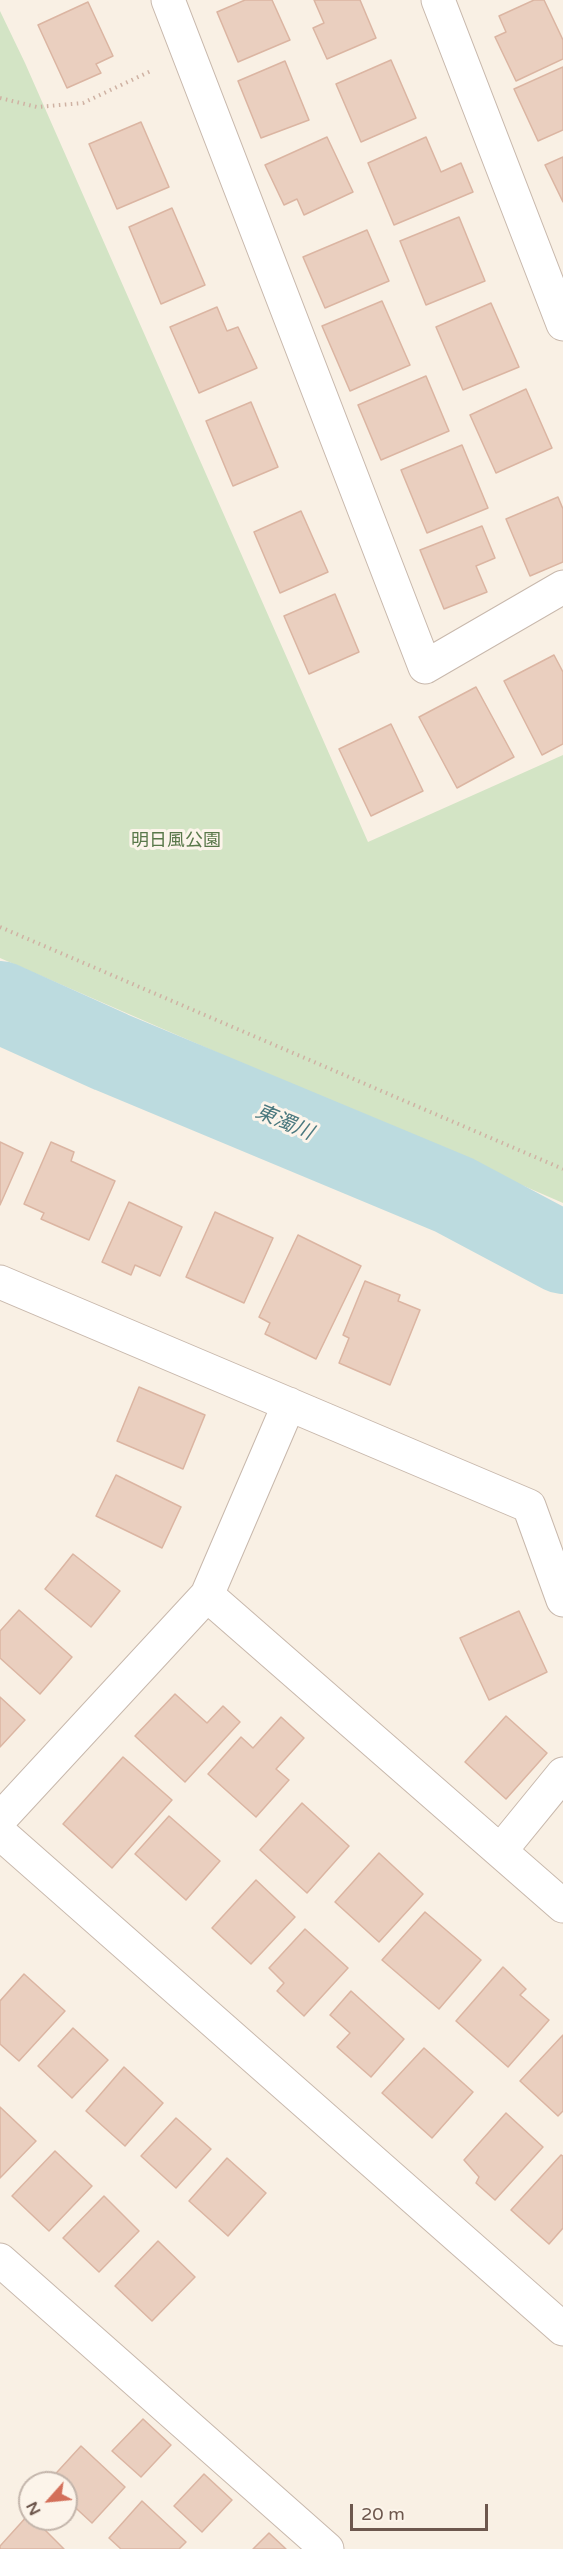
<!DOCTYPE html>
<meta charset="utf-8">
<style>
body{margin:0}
#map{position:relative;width:563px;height:2549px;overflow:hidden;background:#f9f0e4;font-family:"Varela Round",sans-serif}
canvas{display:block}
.north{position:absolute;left:18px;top:2471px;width:60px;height:60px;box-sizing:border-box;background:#fcf4ea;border:2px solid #c3b5ab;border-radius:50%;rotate:243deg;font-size:16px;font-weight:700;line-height:24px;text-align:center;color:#6d574d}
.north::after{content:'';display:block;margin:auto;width:21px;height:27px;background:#d36f59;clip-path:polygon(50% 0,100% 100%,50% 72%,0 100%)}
.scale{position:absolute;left:350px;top:2504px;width:138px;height:27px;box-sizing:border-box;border:3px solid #6d574d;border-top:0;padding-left:8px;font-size:18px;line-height:21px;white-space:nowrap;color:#6d574d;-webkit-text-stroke:4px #fcf4ea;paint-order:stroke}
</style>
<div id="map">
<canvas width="563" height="2549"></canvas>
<div class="north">N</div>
<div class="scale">20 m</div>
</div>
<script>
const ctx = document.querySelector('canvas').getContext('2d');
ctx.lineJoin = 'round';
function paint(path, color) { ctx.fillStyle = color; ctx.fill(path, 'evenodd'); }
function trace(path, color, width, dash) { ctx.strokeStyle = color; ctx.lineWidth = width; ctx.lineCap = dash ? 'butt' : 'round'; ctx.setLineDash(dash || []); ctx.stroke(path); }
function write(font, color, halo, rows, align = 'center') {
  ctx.font = font + ' "Varela Round","Noto Sans JP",sans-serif'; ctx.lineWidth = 6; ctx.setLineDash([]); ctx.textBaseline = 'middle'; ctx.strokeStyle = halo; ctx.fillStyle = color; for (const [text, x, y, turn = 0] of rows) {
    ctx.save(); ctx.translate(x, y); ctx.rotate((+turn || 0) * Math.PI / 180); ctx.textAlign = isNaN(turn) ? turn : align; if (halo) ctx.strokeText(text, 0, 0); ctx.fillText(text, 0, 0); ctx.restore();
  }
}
const green = new Path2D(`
 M0 11 25 63 368 842 563 755V1203L0 958Z`);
const river = new Path2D(`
 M0 1002 111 1052 454 1195 563 1253`);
const building = new Path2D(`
 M245 0H272L290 40 238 62 217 12Z
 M314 0H360L376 38 327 59 313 28 324 23Z
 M534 0H544L563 40V59L516 81 495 37 506 32 499 16Z
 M88 2 113 56 96 64 101 73 67 88 38 25Z
 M391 60 416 118 361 142 336 84Z
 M285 61 309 120 261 138 238 81Z
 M563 67V130L538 141 514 89Z
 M141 122 169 187 117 209 89 144Z
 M327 137 353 192 304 215 297 199 284 205 265 165Z
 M426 137 441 172 461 163 473 192 394 225 368 163Z
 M563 157V202L545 165Z
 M172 208 205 285 161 304 129 227Z
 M459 217 485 281 426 305 400 241Z
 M367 230 389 281 325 308 303 257Z
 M382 301 410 365 350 391 322 326Z
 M491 303 519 367 463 390 436 327Z
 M217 307 227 331 238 327 257 368 199 393 170 327Z
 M426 376 449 431 381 460 358 405Z
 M526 389 552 448 496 473 470 415Z
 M251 402 278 467 233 486 206 421Z
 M462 445 488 508 427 533 401 470Z
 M558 497 563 509V562L530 576 506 519Z
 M301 511 328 572 280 593 254 532Z
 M482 526 495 558 476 566 487 592 444 609 420 550Z
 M335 594 359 652 309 674 284 616Z
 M554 655 563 672V744L542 755 504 681Z
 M476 687 514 757 457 788 419 717Z
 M391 724 423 791 371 816 339 749Z
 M0 1142 23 1153 0 1205Z
 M51 1142 74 1152 71 1161 115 1181 89 1240 41 1219 44 1213 24 1204Z
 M129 1202 182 1227 160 1276 135 1265 131 1275 102 1262Z
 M215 1212 273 1238 244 1303 186 1277Z
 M298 1235 361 1266 316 1359 265 1334 270 1323 259 1317Z
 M365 1281 400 1295 398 1301 420 1310 390 1385 339 1363 349 1338 343 1335Z
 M139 1387 205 1415 183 1469 117 1441Z
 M116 1475 181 1507 162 1548 96 1516Z
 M73 1554 120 1591 91 1627 45 1589Z
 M19 1610 72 1657 40 1694 0 1658V1631Z
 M519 1611 547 1672 489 1700 460 1638Z
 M175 1694 207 1723 223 1706 240 1722 185 1782 135 1736Z
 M0 1697 25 1720 0 1747Z
 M506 1716 547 1753 506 1799 465 1762Z
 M281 1717 304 1738 276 1769 289 1780 256 1817 208 1774 241 1737 253 1748Z
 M123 1757 172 1800 112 1868 63 1824Z
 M302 1803 349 1846 307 1893 260 1850Z
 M169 1816 220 1861 186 1900 135 1854Z
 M379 1853 423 1894 379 1942 335 1902Z
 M256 1880 295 1917 251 1964 212 1928Z
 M425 1912 481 1960 439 2009 382 1960Z
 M305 1929 348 1968 304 2016 277 1991 284 1983 269 1968Z
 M503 1967 526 1989 520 1995 549 2020 508 2067 456 2021Z
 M24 1974 65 2011 19 2061 0 2044V2001Z
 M351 1991 404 2039 371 2077 337 2047 350 2033 330 2015Z
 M73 2028 108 2060 72 2098 38 2066Z
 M563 2035V2111L558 2116 520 2081Z
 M424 2048 473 2092 432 2138 382 2093Z
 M124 2067 163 2103 125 2146 86 2111Z
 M0 2107 36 2141 0 2178Z
 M506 2113 543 2147 495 2200 476 2183 479 2177 464 2160Z
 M176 2118 211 2149 176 2188 141 2156Z
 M55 2151 92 2186 49 2231 12 2196Z
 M561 2155 563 2156V2228L549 2244 511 2210Z
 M227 2158 266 2193 228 2236 189 2201Z
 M104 2196 139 2231 99 2272 63 2238Z
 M158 2241 195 2277 152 2321 115 2286Z
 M143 2419 171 2445 141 2477 112 2451Z
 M81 2446 125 2487 92 2523 66 2499V2483L48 2482Z
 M204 2474 232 2500 202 2532 174 2506Z
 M142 2501 186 2542 179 2549H121L109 2538Z
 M29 2514 30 2519H34L64 2549H0V2546Z
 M269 2533 286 2549H253Z`);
const path = new Path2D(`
 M0 98 37 107 83 103 153 70
 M0 927 563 1169`);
const minor = new Path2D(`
 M168 0 425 667 563 587
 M438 0 563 324
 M0 1282 529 1506 563 1600
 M207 1595 563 1906
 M0 1819 207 1595 289 1404
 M0 1833 563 2329
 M501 1850 563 1774
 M0 2260 327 2549`);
const parkNames = [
 ["明日風公園",176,841]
];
const waterNames = [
 ["東濁川",284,1123,23]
];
paint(green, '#d3e4c5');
trace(river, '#bcdbdf', 82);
paint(building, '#eacfbf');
trace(building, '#dbb5a2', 1.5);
trace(minor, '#c8b8ac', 35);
trace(path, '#cfb2a3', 4, [1.5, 4.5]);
trace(minor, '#fff', 33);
write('18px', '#59784a', '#fcf4ea', parkNames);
write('italic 20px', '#4a787e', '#fcf4ea', waterNames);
</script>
